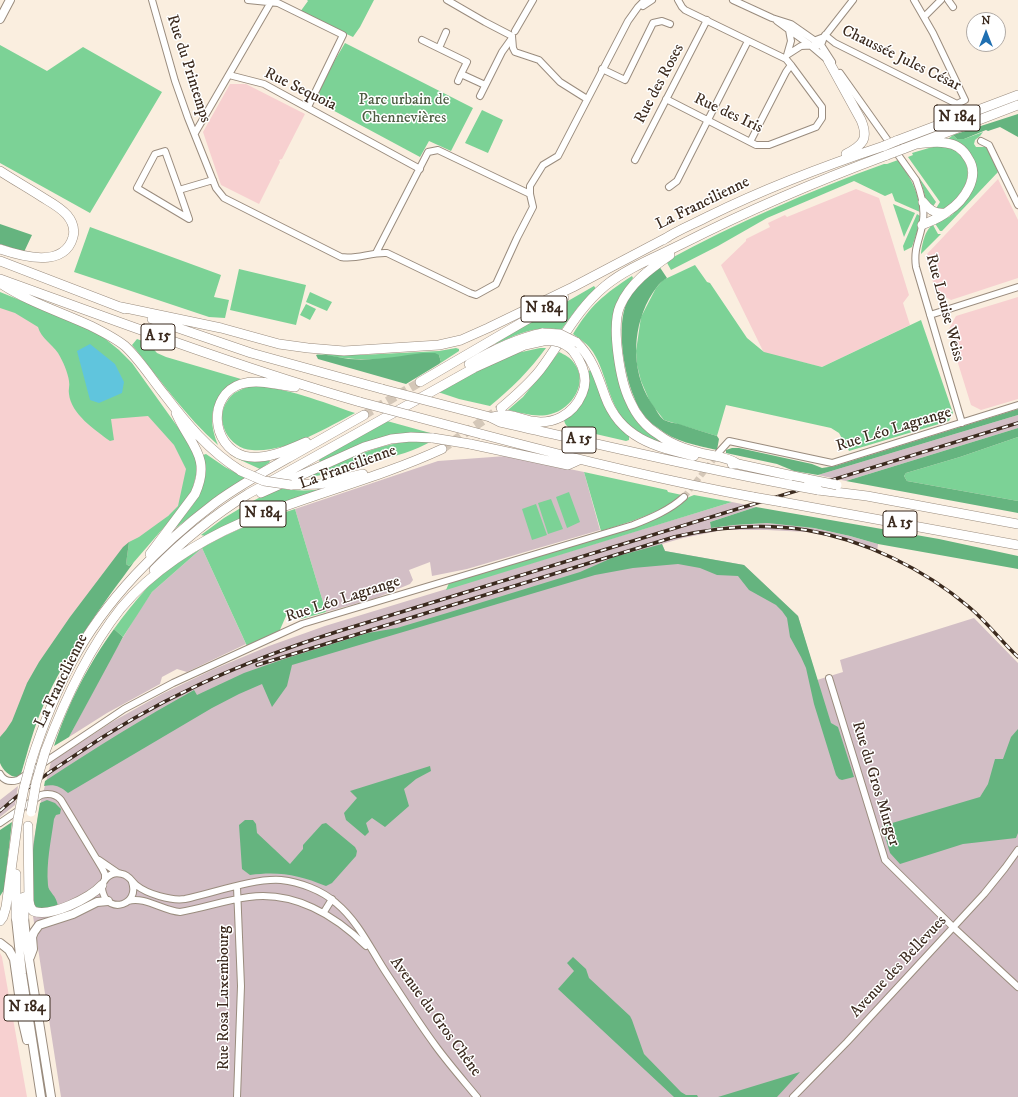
<!DOCTYPE html>
<meta charset="utf-8">
<style>
body{margin:0}
#map{position:relative;width:1018px;height:1097px;overflow:hidden;background:#faeedf;font-family:"IM FELL DW Pica",serif}
canvas{display:block}
.north{position:absolute;left:966px;top:12px;width:40px;height:40px;box-sizing:border-box;background:#fff;border:1px solid #b1aaa5;border-radius:50%;rotate:0deg;font-size:11px;font-weight:700;line-height:16px;text-align:center;color:#3b2a1e}
.north::after{content:'';display:block;margin:auto;width:14px;height:18px;background:#1f6fb2;clip-path:polygon(50% 0,100% 100%,50% 72%,0 100%)}
</style>
<div id="map">
<canvas width="1018" height="1097"></canvas>
<div class="north">N</div>
</div>
<script>
const ctx = document.querySelector('canvas').getContext('2d');
ctx.lineJoin = 'round';
function paint(path, color) { ctx.fillStyle = color; ctx.fill(path, 'evenodd'); }
function trace(path, color, width, dash) { ctx.strokeStyle = color; ctx.lineWidth = width; ctx.lineCap = dash ? 'butt' : 'round'; ctx.setLineDash(dash || []); ctx.stroke(path); }
function write(font, color, halo, rows, align = 'center') {
  ctx.font = font + ' "IM FELL DW Pica",serif'; ctx.lineWidth = 3; ctx.setLineDash([]); ctx.textBaseline = 'middle'; ctx.strokeStyle = halo; ctx.fillStyle = color; for (const [text, x, y, turn = 0] of rows) {
    ctx.save(); ctx.translate(x, y); ctx.rotate((+turn || 0) * Math.PI / 180); ctx.textAlign = isNaN(turn) ? turn : align; if (halo) ctx.strokeText(text, 0, 0); ctx.fillText(text, 0, 0); ctx.restore();
  }
}
const built = new Path2D(`
 M230 84H246L305 114 282 159 279 160 280 162 259 204 221 185 203 132Z
 M998 179 1018 220V278L951 300 936 292 926 258 927 254Z
 M856 189 879 198 909 295 903 303 910 325 822 367 764 353 721 265 746 241V239L770 227 768 223 785 215 787 217Z
 M1018 297V399L981 410 971 405 948 331 956 316Z
 M0 303 23 311 172 433 192 477 180 505 147 535 0 752Z
 M0 953 2 957 27 1097H0Z`);
const industrial = new Path2D(`
 M1018 415V428L846 481 818 475Z
 M506 456 584 472 600 530 467 569 432 576 430 562 409 570 413 580 410 584 376 598 326 612 295 509 438 461Z
 M732 502 756 507 710 522 711 528 734 525 767 523 789 525 814 528 850 536 878 544 877 552 837 538 807 532 767 530H723L683 538 662 544 665 551 744 565 798 616 817 680 843 672 840 660 974 618 1018 663V1097H61L31 903 33 845 40 805 51 762 112 722 162 694 212 670 269 646 325 626Z
 M202 548 246 644 187 672 177 669 162 677 160 684 107 713 69 737 110 659 139 611 152 592Z
 M18 786 15 805 0 817V800Z`);
const green = new Path2D(`
 M307 0H374L360 27 353 37 300 12 308 1Z
 M345 43 473 108 451 151 429 141 420 157 312 99Z
 M0 45 47 71 83 47 162 92 90 213 0 163Z
 M482 110 503 120 488 153 465 143Z
 M983 132 980 136 975 140 974 144 976 147H986L988 149 998 172 942 231H940L934 222 949 217 953 214 976 170 948 139 953 135 957 139H964Z
 M938 146C949 147 955 148 962 157 977 176 960 197 945 209L935 210 940 202 908 157 913 155 912 153 929 148Z
 M898 160C911 179 918 189 920 212L895 201 892 193 885 196 854 181 767 218 718 246 671 270 666 261C736 223 809 191 884 164H887Z
 M918 176 936 202 932 208 926 200 922 185Z
 M893 204 915 213 904 237Z
 M917 214 920 216 917 232 912 247 904 251 903 246Z
 M933 225 938 234H941L921 254C922 245 925 229 933 225Z
 M90 227 221 275 214 297 229 300 225 318 209 317 74 272Z
 M695 265 707 282 710 283 747 338 764 352 822 367 921 320 953 413 949 421 849 451 839 433 831 428 726 405 717 436 664 420 650 402 641 381 637 365 636 351 641 317 656 288 663 280Z
 M239 269 306 285 296 325 230 310Z
 M632 276 633 278 619 299 620 380 660 440 658 443C647 438 636 432 627 423 608 404 607 374 593 352 588 344 580 339 573 334 590 306 604 294 632 276Z
 M594 286 596 289 578 307 561 330C536 325 518 334 496 344L495 343Z
 M0 292 79 324 103 337 119 350 132 363 187 440 196 459V475L192 491 172 518 134 562 129 566 126 564 129 542 139 537 168 516 178 506 186 469 174 445 148 416 111 419 114 440 110 441C95 430 71 414 69 394 68 390 70 386 69 381 68 373 63 361 58 353 52 344 41 338 38 327L15 313 0 308Z
 M310 292 332 302 327 311 306 302Z
 M306 304 316 309 310 320 300 315Z
 M137 339 148 343 157 353 166 357 241 379C212 394 206 416 218 445 185 416 160 379 132 345Z
 M456 348 459 349V351L439 364 441 362 439 355C400 357 359 364 321 354L361 355 439 351Z
 M540 348H546C530 370 511 389 490 406L459 399 435 391 517 353Z
 M559 352C565 355 570 357 574 363 589 382 572 409 551 414 537 418 522 413 508 410L523 397Z
 M590 370 593 372 629 436V440L626 441 574 429C569 428 565 426 564 420L588 384V372Z
 M251 386C286 387 322 402 355 413 326 428 286 453 252 450 229 449 213 420 228 400 233 392 242 389 251 386Z
 M387 421 434 434H405L321 462 319 461 320 459Z
 M1018 437V501L907 481 904 476 906 473 960 457Z
 M409 441H432C414 451 396 456 377 461 353 468 329 476 304 477 338 463 372 446 409 441Z
 M206 454 225 467 245 478 216 497 172 531C183 516 201 500 204 480 205 471 204 463 203 455Z
 M234 457 269 460 270 462 260 469Z
 M584 472 667 490 668 492 682 495C659 514 629 522 601 531Z
 M278 488C294 491 309 491 325 489L205 536 201 535 224 518 249 503Z
 M569 492 580 522 567 528 556 497Z
 M694 495 732 502 446 590 449 583 648 521 678 506 689 497Z
 M551 499 563 529 548 534 538 503Z
 M536 504 547 535 532 540 522 509Z
 M295 509 326 612 301 619 296 615 286 616 279 632 247 646 202 548 152 592 123 637 114 629C124 615 135 601 147 588 174 562 212 541 246 526 261 519 279 514 295 509Z`);
const forest = new Path2D(`
 M1018 114V137L1000 127 988 131 986 130 964 139H957L953 135Z
 M0 224 32 235 24 252 0 244Z
 M659 266 667 278C658 283 654 291 649 299 631 332 631 377 655 408 657 412 661 418 664 420 668 422 674 423 679 424 691 428 704 432 717 436L719 439 717 450C696 445 675 442 658 428 647 421 638 409 634 397 624 373 616 326 627 302 634 287 647 277 659 266Z
 M423 353H435L439 355 441 362 439 364 406 384 318 359 316 355C321 353 342 358 349 359 374 361 399 356 423 353Z
 M1018 409V415L818 475 794 471 777 464 726 453V450L732 448H739L812 464 822 468 835 466Z
 M1018 428V437L960 457 906 473 904 476 907 481 1018 501V513L846 481Z
 M756 507 939 539 1018 556V569L878 544 850 536 814 528 767 523 734 525 711 528 710 522Z
 M129 542 126 564 129 566 134 562C101 607 67 652 44 704 34 726 28 751 21 774L19 777C11 778 3 771 0 763 0 757 0 744 0 737L6 730 12 721 27 683 39 662 70 617 123 547Z
 M662 544 665 551 744 565 798 616 831 723 838 727 854 777 842 780 839 779 836 775 814 704 806 668 801 657 790 637 787 618 782 611 776 605 749 590 738 576 717 575 700 568 678 564 633 568 595 575 292 665 287 686 272 707 262 684 239 694 212 708 68 793C60 786 54 784 44 786L45 781C94 749 143 718 194 690L197 695 244 673 284 659 368 633 397 628 447 613 580 572 614 557Z
 M114 629 123 637 69 737 54 746C67 706 89 663 114 629Z
 M1018 729V833L1016 838 963 844 900 864 890 853 882 826 980 797 988 784 995 759H1003L1011 737Z
 M430 766 431 771 416 779 404 789 409 806 385 827 372 818 366 823 369 832 365 836 346 820 344 813 357 798 350 791Z
 M47 800 55 803 61 809 60 814 56 815 54 819C51 841 46 863 48 885 48 892 57 895 58 907 51 908 39 911 34 905 25 891 37 821 40 803Z
 M245 820H253L256 824 257 833 290 864 303 849V845L322 824 326 823 355 847 357 851 356 856 332 883 326 886C299 875 279 871 250 875L242 869 239 825Z
 M12 822 4 890 0 896V830Z
 M573 957 586 969 589 978 630 1016 632 1020 644 1054 681 1092 686 1095H697L698 1097H674L558 989 574 971 567 963Z
 M800 1072 777 1097H718Z`);
const water = new Path2D(`
 M90 344 115 364 124 382 122 393 99 403 90 400 77 351Z`);
const minorTunnel = new Path2D(`
 M684 497 717 455`);
const highwayTunnel = new Path2D(`
 M364 415 420 382
 M442 449 501 408`);
const minor = new Path2D(`
 M152 0 175 81 188 118 216 188 224 198 341 257C356 260 371 252 387 253L470 293 476 295 496 284 517 238 533 207 530 194V186L543 165 558 156 628 21 638 7 645 0
 M248 0 278 3 343 35 308 107
 M447 0 485 22 512 36
 M733 0 772 18 791 24 821 45 832 62
 M948 0 953 7
 M643 6 652 0
 M924 17 941 0
 M777 21 810 45 830 62
 M789 30 791 41 787 55 801 46 821 45 824 37 816 40
 M515 31 533 0
 M825 35 835 43 957 104 965 100 933 33 914 0
 M512 36 513 48 515 52 539 60 560 82 587 99
 M824 37 853 0
 M422 40 467 62 461 74
 M439 48 446 32
 M602 69 625 80 653 23 662 21 670 24
 M840 73 916 180C921 193 925 206 923 220 921 238 913 247 916 267L962 423
 M229 75 264 84 420 169
 M458 81 461 74 485 85
 M480 96 502 52 512 38
 M666 99 756 145H769L816 127 822 118V107L791 65 786 59 685 10 682 7 678 0
 M195 133 271 2
 M981 141 989 145 1018 205
 M750 142 786 72 791 65
 M635 160 707 20
 M669 187 677 181 748 41
 M179 190 189 219 137 188 155 154 165 151 179 190 213 180
 M376 253 428 152 438 150 530 194
 M930 315 1018 287
 M719 452 729 441 832 463 1018 405
 M829 678 885 860 953 927 1018 987
 M0 774C4 782 11 782 18 780L124 709 173 683 302 624 633 525C651 518 670 510 684 497
 M0 823 41 795C48 793 56 794 61 800L102 868 105 874V879
 M99 860 118 873
 M132 882C140 905 109 914 103 893 99 882 110 870 122 874 129 875 131 881 136 885 147 894 171 901 185 899 213 893 254 878 281 880 299 882 322 890 336 903 359 922 371 950 387 974 403 998 418 1022 435 1045 448 1063 463 1080 477 1097
 M128 901C145 896 163 911 180 912 203 908 226 900 249 897 294 891 335 915 366 946
 M324 912 332 899
 M237 1097 241 986 237 887
 M793 1097 847 1042 984 894 1005 868 1018 850`);
const major = new Path2D(`
 M0 19 10 0
 M16 918 22 974 41 1097
 M24 918 27 947 51 1097
 M0 943 9 950 14 959 23 1023 27 1040
 M30 957 33 949 32 937 34 932 39 925 73 914 97 902 108 901`);
const highway = new Path2D(`
 M828 60 861 120C869 139 863 145 846 154
 M896 141 1018 95
 M916 144C926 143 936 141 946 143 956 144 963 149 968 158 981 177 964 201 947 212 940 218 931 221 922 225
 M903 149 1018 105
 M0 171C14 180 28 188 42 197 50 202 60 207 67 215 72 221 75 229 73 237 64 269 21 256 0 249
 M923 202C929 210 935 214 945 213
 M663 240C677 230 694 224 709 216 766 188 824 166 884 146
 M670 255C650 269 630 283 620 306 611 326 620 381 630 401 636 415 646 427 659 435 673 446 692 451 710 455 720 457 729 458 738 464
 M0 261 125 309
 M0 279C119 322 238 367 360 402
 M0 283C28 302 61 312 91 326 103 332 115 338 125 346 140 360 151 378 164 394 186 423 209 451 241 471
 M121 307 221 328 279 344 308 348 344 351 439 345 461 340 488 328 573 287 668 237
 M152 319 251 353 382 389
 M576 342C592 357 598 376 605 396 620 438 655 447 694 456
 M469 364C491 351 517 338 543 333
 M420 382 564 298
 M295 387C278 385 258 379 241 384 207 395 211 446 244 456 264 461 288 450 306 442
 M501 408C515 396 529 384 540 370 562 341 577 309 605 286 627 268 656 257 682 244 749 210 817 181 887 155
 M490 417 500 422C597 444 693 467 791 485
 M492 417C496 416 502 415 507 415 515 416 523 419 531 421 553 425 573 415 582 394 589 379 582 363 573 351
 M481 434C571 458 661 480 753 497
 M470 444 568 465 579 460
 M732 464H738L807 479
 M291 485 320 484 363 474
 M818 490 867 496 1018 524
 M261 493 364 447 391 439 411 437 433 438
 M782 502 1018 545
 M150 554 195 494C212 457 190 445 176 413
 M154 570C182 541 214 515 248 494L474 368 525 345 543 341
 M45 752C64 701 87 651 121 608 152 571 197 542 241 523 307 495 377 479 442 449
 M31 762C42 728 55 694 72 662 104 601 161 544 215 503 238 486 265 471 290 457 315 443 339 429 364 415
 M28 826 29 901 30 906 33 911C50 918 90 898 102 885
 M16 874V918
 M24 897V918
 M0 921 3 917 6 907 18 819`);
const rail = new Path2D(`
 M257 665 674 537C717 527 762 523 806 530 865 540 924 569 969 607 987 622 1001 641 1018 657
 M0 811C22 791 46 774 71 758 155 700 239 663 336 632L1018 423`);
const highwayBridge = new Path2D(`
 M884 146 896 141
 M887 155 903 149
 M543 333 560 334 576 342
 M543 341C555 340 564 342 573 351
 M382 389 490 417
 M360 402 481 434
 M433 438 470 444
 M241 471 264 481 291 485
 M807 479 837 485
 M791 485 818 490
 M753 497 782 502
 M31 812 36 783 45 752
 M18 819 24 788 31 762`);
const shields = [
 [957,118,46],
 [544,309,46],
 [158,337,34],
 [579,440,34],
 [263,514,46],
 [900,524,34],
 [27,1008,46]
];
const shieldNames = [
 ["N 184",957,118],
 ["N 184",544,309],
 ["A 15",158,337],
 ["A 15",579,440],
 ["N 184",263,514],
 ["A 15",900,524],
 ["N 184",27,1008]
];
const streetNames = [
 ["Chaussée Jules César",901,59,26],
 ["Rue du Printemps",188,69,72],
 ["Rue des Roses",660,84,-62],
 ["Rue Sequoia",300,90,26],
 ["Rue des Iris",728,114,25],
 ["La Francilienne",703,204,-26],
 ["Rue Louise Weiss",944,308,75],
 ["Rue Léo Lagrange",894,430,-17],
 ["La Francilienne",348,468,-20],
 ["Rue Léo Lagrange",343,600,-18],
 ["La Francilienne",62,681,-64],
 ["Rue du Gros Murger",875,784,73],
 ["Avenue des Bellevues",899,967,-47],
 ["Rue Rosa Luxembourg",225,998,-90],
 ["Avenue du Gros Chêne",435,1017,54]
];
const parkNames = [
 ["Parc urbain de",404,101],
 ["Chennevières",404,119]
];
paint(built, '#f7d0d0');
paint(industrial, '#d2bec5');
paint(green, '#7cd296');
paint(forest, '#65b47f');
paint(water, '#60c5dd');
trace(minorTunnel, '#d4c7b8', 6, [6, 3]);
trace(highwayTunnel, '#d4c7b8', 9, [9, 4.5]);
trace(minor, '#9a8c7e', 8);
trace(major, '#9a8c7e', 10);
trace(highway, '#9a8c7e', 10);
trace(minor, '#fff', 6);
trace(major, '#fff', 8);
trace(highway, '#fff', 9);
trace(rail, '#3b2a1e', 3.5);
trace(rail, '#fff', 2, [6]);
trace(highwayBridge, '#9a8c7e', 10, []);
trace(highwayBridge, '#fff', 9);
for (const [x, y, w] of shields) { const box = new Path2D(); box.roundRect(x - w / 2, y - 13, w, 26, 3); ctx.fillStyle = '#fff'; ctx.fill(box); trace(box, '#3b2a1e', 1); }
write('bold 15px', '#3b2a1e', null, shieldNames);
write('16px', '#3b2a1e', '#fff', streetNames);
write('16px', '#4e5c42', '#fff', parkNames);
</script>
